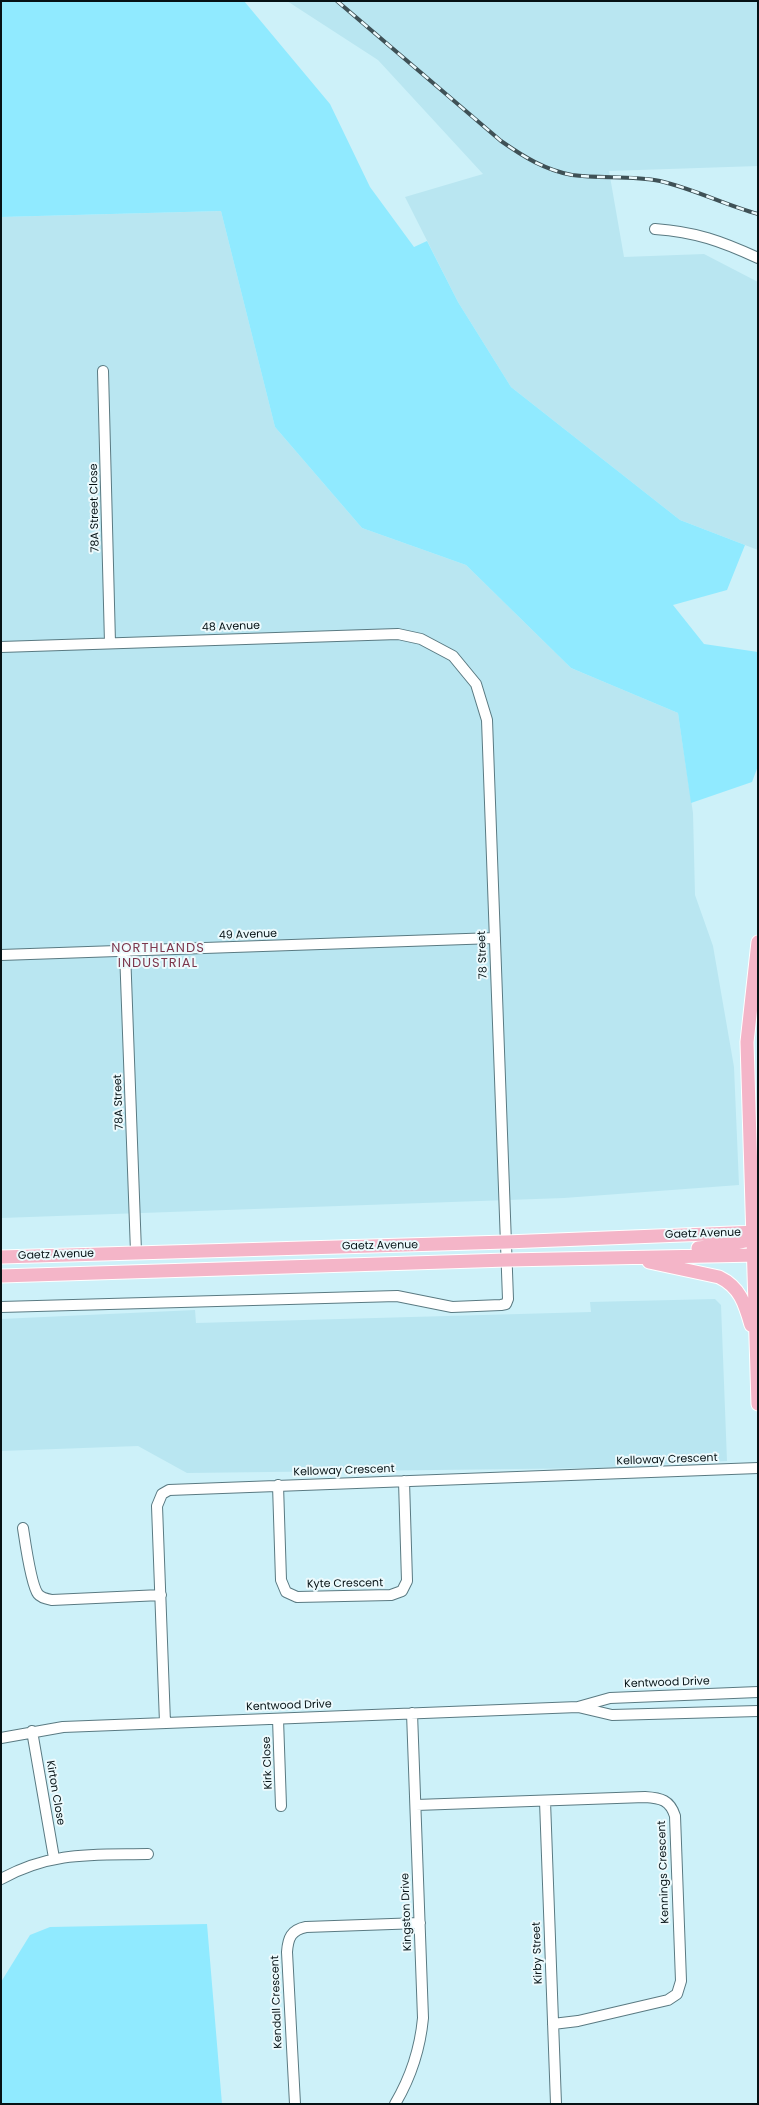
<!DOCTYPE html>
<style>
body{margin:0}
#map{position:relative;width:759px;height:2105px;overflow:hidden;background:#cdf1f9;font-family:Poppins,sans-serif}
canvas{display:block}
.frame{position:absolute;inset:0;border:2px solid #061215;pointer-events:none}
</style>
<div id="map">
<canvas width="759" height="2105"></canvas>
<div class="frame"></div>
</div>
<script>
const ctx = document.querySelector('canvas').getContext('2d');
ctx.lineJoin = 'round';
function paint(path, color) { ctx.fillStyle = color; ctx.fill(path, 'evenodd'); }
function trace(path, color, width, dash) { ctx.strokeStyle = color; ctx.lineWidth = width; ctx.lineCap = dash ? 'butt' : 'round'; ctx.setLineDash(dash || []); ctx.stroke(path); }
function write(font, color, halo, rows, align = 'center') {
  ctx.font = font + ' Poppins,sans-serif'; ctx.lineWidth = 4; ctx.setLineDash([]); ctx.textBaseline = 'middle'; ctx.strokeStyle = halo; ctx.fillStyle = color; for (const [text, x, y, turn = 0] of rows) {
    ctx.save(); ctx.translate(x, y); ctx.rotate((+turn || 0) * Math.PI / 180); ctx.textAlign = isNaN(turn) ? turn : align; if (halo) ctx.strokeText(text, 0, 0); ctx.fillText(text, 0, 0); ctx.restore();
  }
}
const built = new Path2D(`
 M287 1H758V166L609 171 624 257 704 254 758 282V550L680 520 511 387 458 302 405 197 483 174 378 60Z
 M221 211 275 427 362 528 466 565 571 668 678 713 693 813 695 895 713 946 734 1067 739 1185 564 1198 1 1218V217Z
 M715 1299 721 1305 727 1461 599 1468 187 1473 138 1446 1 1451V1319L195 1310 196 1323 591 1312 590 1302Z`);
const green = new Path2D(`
 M1 1H244L330 104 370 187 414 247 427 241 458 302 511 387 680 520 745 545 727 590 673 605 704 644 758 652V766L752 782 691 803 678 713 571 668 466 565 362 528 275 427 221 211 1 217Z
 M207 1924 222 2104H1V1982L30 1935 50 1927Z`);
const minor = new Path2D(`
 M655 229C696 232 721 241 758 258
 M103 371 110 643
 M1 647 398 634 421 639 453 656 476 684 487 720 508 1299 506 1304 501 1305 452 1307 397 1296 1 1307
 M125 951 136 1252
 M1 955 495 938
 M278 1485 281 1580 286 1592 297 1597 391 1595 402 1591 407 1581 404 1481
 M23 1528C25 1541 31 1585 38 1594 41 1598 47 1599 52 1600L161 1595
 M578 1707 612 1715 758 1711
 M278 1719 281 1806
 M165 1723 157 1506 162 1494 169 1490 758 1468
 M32 1731 54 1858
 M1 1738 63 1727 578 1707 610 1698 758 1692
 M545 1801 556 2104
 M416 1805 645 1797C661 1798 670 1800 675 1816L681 1981 677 1994 668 2000 578 2021 553 2024
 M1 1879C52 1851 93 1855 148 1854
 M295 2104 287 1952C288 1938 291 1930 306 1927L420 1923
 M395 2104C411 2077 420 2050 423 2018L412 1713`);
const major = new Path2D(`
 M758 942 747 1042 758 1404
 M698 1248 727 1245 758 1238
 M1 1257 506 1242 758 1232
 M649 1262 719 1277C740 1287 745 1304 751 1325
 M1 1276 507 1260 758 1255`);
const rail = new Path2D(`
 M337 1 501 141C524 157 545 170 572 175 601 179 631 175 660 181 694 189 725 205 758 214`);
const streetNames = [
 ["78A Street Close",95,508,-91],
 ["48 Avenue",231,627,-2],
 ["49 Avenue",248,935,-2],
 ["78 Street",483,955,-92],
 ["78A Street",119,1102,-92],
 ["Gaetz Avenue",703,1234,-2],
 ["Gaetz Avenue",380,1246,-1],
 ["Gaetz Avenue",56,1255,-2],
 ["Kelloway Crescent",667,1460,-2],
 ["Kelloway Crescent",344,1471,-2],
 ["Kyte Crescent",345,1584,-1],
 ["Kentwood Drive",667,1683,-2],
 ["Kentwood Drive",289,1706,-2],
 ["Kirk Close",268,1763,-92],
 ["Kirton Close",55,1793,80],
 ["Kennings Crescent",664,1872,-92],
 ["Kingston Drive",407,1912,-92],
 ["Kirby Street",538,1953,-92],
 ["Kendall Crescent",277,2002,-92]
];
const quarterNames = [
 ["NORTHLANDS",158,949],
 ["INDUSTRIAL",158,964]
];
paint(built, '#b9e6f1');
paint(green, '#90eaff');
trace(minor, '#5a7a82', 12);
trace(major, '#fff', 15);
trace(minor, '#fff', 10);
trace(major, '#f4b5c8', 13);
trace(rail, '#3f5156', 4);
trace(rail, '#ecfafd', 2.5, [8]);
write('11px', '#061215', '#ecfafd', streetNames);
ctx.letterSpacing = '1px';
write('13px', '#7d374d', '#ecfafd', quarterNames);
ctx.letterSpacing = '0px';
</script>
